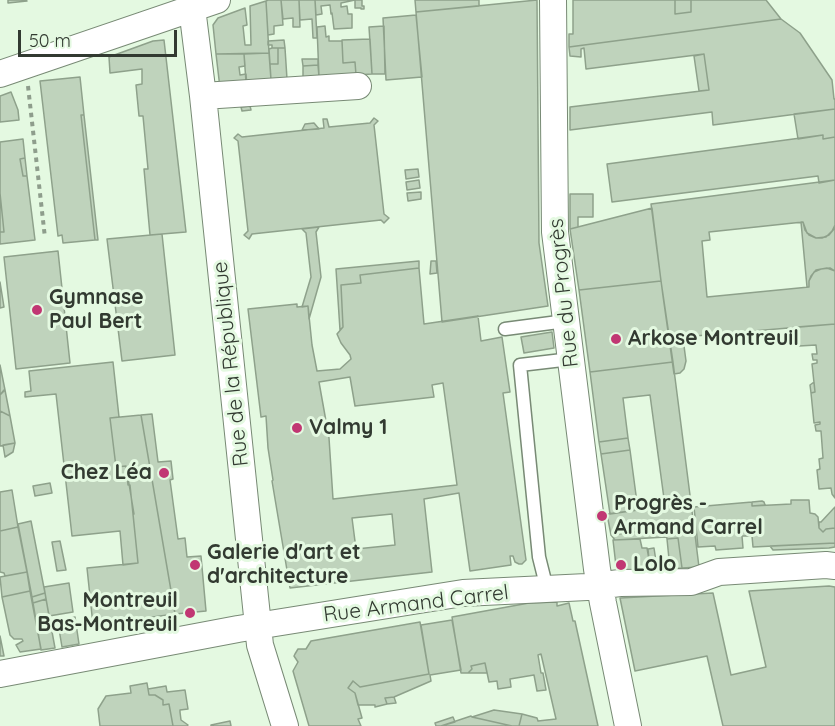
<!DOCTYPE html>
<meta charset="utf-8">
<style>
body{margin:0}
#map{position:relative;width:835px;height:726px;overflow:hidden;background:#e4f9e1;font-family:Quicksand,sans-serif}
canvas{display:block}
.scale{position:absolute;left:18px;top:30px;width:159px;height:27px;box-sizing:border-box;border:3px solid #323a31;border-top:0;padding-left:8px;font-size:18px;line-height:21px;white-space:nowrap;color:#323a31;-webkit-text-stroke:4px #e4f9e1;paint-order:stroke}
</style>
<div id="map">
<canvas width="835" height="726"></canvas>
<div class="scale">50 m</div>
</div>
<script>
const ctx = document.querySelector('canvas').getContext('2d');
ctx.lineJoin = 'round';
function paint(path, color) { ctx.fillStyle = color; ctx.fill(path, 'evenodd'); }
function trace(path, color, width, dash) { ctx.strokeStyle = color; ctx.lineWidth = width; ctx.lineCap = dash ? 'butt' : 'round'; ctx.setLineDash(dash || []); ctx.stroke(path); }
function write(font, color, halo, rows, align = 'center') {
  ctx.font = font + ' Quicksand,sans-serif'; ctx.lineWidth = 6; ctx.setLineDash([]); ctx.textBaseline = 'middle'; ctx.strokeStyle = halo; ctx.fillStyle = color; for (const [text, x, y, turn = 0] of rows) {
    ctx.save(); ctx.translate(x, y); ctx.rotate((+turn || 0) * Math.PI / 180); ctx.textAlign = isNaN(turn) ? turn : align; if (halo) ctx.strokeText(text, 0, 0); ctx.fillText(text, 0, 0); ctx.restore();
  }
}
const building = new Path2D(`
 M8 0H26L27 1 8 3Z
 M268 0H281L283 25 274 26V34L268 35 266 1Z
 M281 0H299L300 27H293V18L283 19Z
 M299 0H315L317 38H313L312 19 300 20Z
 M315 0H362V6H364V9H361V8H355V0L341 3V7L347 6 348 14H352V28L334 29 332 13 331 14 330 5 321 6 322 14 316 15Z
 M415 0H479V6L416 12Z
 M537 0 539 243 548 306 442 322 416 12Z
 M573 0H675V14L691 12V0H766L781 19 569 47V34H573Z
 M675 0H691V12L675 14Z
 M266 1 269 53 216 54 213 25 218 18 245 8 247 25 243 26 245 45H251L250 6Z
 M416 15 422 77 386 80 383 18Z
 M781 19 800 33 832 80 834 99H835V109L713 125 712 112 570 130V107L709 90 704 54 586 69 584 48 581 49V57L570 56 569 47Z
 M325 26 326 37 329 36V41H342L343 63 355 62 356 75 319 77 317 27Z
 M384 26 385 74H372L369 27Z
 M370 39 372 74 356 75 355 62 343 63 342 40Z
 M164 40 186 232 150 235 144 169H148L143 116H139L136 85 142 84V69L110 73 109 57 153 41Z
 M284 40 285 48H272V45H268V41Z
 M272 48H278V64H270L269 49Z
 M278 48H285L287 79 271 80 270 64H278Z
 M269 53 271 80 246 82 244 54Z
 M216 54H244L245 66 239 67 240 75 246 74 247 87 220 88Z
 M704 54 709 90 699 91 694 56Z
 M302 59H318V65L303 66Z
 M318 65 319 77 303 78V66Z
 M80 77 84 115H81L95 240 63 243 62 235 58 236 40 81Z
 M11 92 18 110 19 120 0 122V96Z
 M250 106 251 110 242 111 241 107Z
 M835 109V137L823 139V135L798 139 794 114Z
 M81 115H84L98 240H95Z
 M374 118 378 121 374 125 384 214 389 218 384 223 381 220 252 234 249 239 244 235 248 231 238 141 234 138 238 134 242 137 324 128 323 119H327L329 127 370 123Z
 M314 123 319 129 302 130 305 124Z
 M823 135V139L835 137V180L819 183 818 176 612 202 607 164Z
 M23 139 25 158 20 159 23 176H27L35 240 0 244V232H4L0 193V142Z
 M25 158 27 176H23L20 159Z
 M418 169 419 177 406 179 405 170Z
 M419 180 420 188 407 190 406 182Z
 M835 180V225L832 231 826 237 816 238 809 235 805 230 803 222 709 232 710 240 702 241 707 297 809 287V281L814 272 821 269 830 268 835 271V324L695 336 689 339 684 346 686 361 684 369 680 373 674 374 663 296 651 204Z
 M421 192V199L408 201 407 193Z
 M0 193 4 232H0Z
 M570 194H593V217H578V227L570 229Z
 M652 208 661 281 579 290 570 229Z
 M801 222H803L807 233 816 238H822L829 235 834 229 835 225V271L827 268 816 270 811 276 809 281V287H807Z
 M319 227 316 232 321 277 309 319 308 306 302 307 311 277 306 233 302 229Z
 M162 234 175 355 122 361 107 239Z
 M58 251 70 363 16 369 4 257Z
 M419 261V268L360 275 361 283 341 285 343 327 340 330 336 269Z
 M431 261H436L437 273 430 274Z
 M419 268 424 324 478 316 481 341 502 337 510 392 503 393 526 560 522 564H519L515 562 513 556H510L511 565 470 571 459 493 424 499 432 572 290 588 272 481 273 480 268 448 266 416 261 417 248 309 297 304V307L308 306 312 345 317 371 340 369 351 359 350 355 341 343 337 334 343 327 341 285 361 283 360 275ZM350 377 355 406 434 397 432 385 443 383 457 485 333 499 329 438 319 382ZM392 514 395 545 356 549 352 518Z
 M661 281 673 362 590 372 579 290Z
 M0 282 4 307 0 308Z
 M835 324V498L832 494 831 488 819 489 817 470 820 469 819 459 823 458 821 431H816L815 425 820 424V422L814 423 811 393 815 392 812 364 817 363V360H813L812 354H817L816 345 799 346 797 327Z
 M552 332 554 348 524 353 521 337Z
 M113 362 119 417 110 418 116 467 126 466 134 514H133L138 563 123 565 120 531 72 536 56 394 25 397V392L31 391 29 371Z
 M673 362 691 503 665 506 650 395 623 398 628 438 599 442 590 372Z
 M0 365 5 390 0 395Z
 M814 382 815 392 811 393 810 385Z
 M4 390H5L10 416 0 411V395Z
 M0 411 10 416 15 443 0 446Z
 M152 414 158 462 171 461 173 479 170 480 178 539 185 538 187 557 201 556 206 611 175 614 141 415Z
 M141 415 175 614 93 625 87 568 138 563 130 485H128L126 466 116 467 110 418Z
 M628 438 630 450 601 454 599 442Z
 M15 443 13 452 5 457 3 445Z
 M630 450 638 510 610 514 601 454Z
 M50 483 52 493 35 496 33 486Z
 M12 490 18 527 0 531V492Z
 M791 500H809L810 513 815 514 818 517 819 528 823 532 826 529 835 528V543L753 547 752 536H742L743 548 716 550 715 546 698 547 694 507 752 502V506L791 504Z
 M762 501 764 502 765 505 752 506V502Z
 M691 503 699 567 682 568 678 538 667 539 665 528 611 535 607 514Z
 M835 507V528L826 529 823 532 819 528V522H821Z
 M31 521 45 593 32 597 18 524Z
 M18 527 27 572 5 576 4 573 0 572V531Z
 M665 528 666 537 615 540 611 535Z
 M678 538 682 568 670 569 667 539Z
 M640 539 642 548H647L651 571 624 572 616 566 613 540Z
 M60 541 66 570 57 571 52 542Z
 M835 543V547L829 548 773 550 770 546Z
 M654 548 657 568 650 569 648 549Z
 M27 572 30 591 2 597 0 577Z
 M69 583 73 612 49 616 44 587Z
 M829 586 835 587V726H723L707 656 635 671 620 598 713 593 731 675 766 667 749 591Z
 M30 591 41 649 20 652 16 645 23 641 22 639H14L10 635 2 597Z
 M45 593 46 599 33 603 32 597Z
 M46 599 55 648 41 650 33 603Z
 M557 602V606L569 603 573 621H575L598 726H519L522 714 537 718 538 721 556 719 541 654 538 655 541 673H543L546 690 537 691 534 675 510 679 511 687 498 689 497 681 489 682 485 663 471 666 472 669 468 673H461L452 617 529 603Z
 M75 617 79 644 62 647 58 623 61 622 62 626 68 624 67 619Z
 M452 620 461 670 430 675 431 681 394 697 385 698 387 704 375 707V705H358L355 693 348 688 353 681 360 687 429 674 421 625Z
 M420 622 429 674 360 687 353 681 348 688 355 693 362 718 358 719 361 726H309L293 671 298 662 294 656 295 654 298 649H306L311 641Z
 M0 636 4 656H0Z
 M485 663 487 673H468L472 669 471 666Z
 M147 683 149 695H155L163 700V705L169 704 173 726H100L98 709 106 696 131 693 130 686Z
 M166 686 167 692 185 690 188 709 180 710V712L181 720 188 725 187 726H173L169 704 163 705V700L155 695H149L148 689Z
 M394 697 396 703 387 704 385 698Z
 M494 710 522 714 519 726H512L472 717Z
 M471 716 472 717 512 726H441Z
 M453 717 455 722 441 726H436L435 723Z
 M230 721 231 726H211V725Z`);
const path = new Path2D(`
 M28 86 45 238`);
const service = new Path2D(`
 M505 329 566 321
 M547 589 539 557 520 365 571 359`);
const minor = new Path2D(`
 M191 0 203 96 260 645 285 726
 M553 0 555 232 597 569 603 603 628 726
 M0 74 217 0
 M203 96 358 86
 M0 674 238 629 463 593 587 587 620 583 691 582 719 572 826 565 835 566`);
const markers = [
 [37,310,6,"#c13773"],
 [616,339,6,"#c13773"],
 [297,428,6,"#c13773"],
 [164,473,6,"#c13773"],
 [602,516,6,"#c13773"],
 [195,565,6,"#c13773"],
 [621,565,6,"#c13773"],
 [190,613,6,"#c13773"]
];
const streetNames = [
 ["Rue du Progrès",564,293,-96],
 ["Rue de la République",231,364,-96],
 ["Rue Armand Carrel",416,604,-7]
];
const poiNames = [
 ["Gymnase",49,298],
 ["Paul Bert",49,322],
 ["Arkose Montreuil",628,339],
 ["Valmy 1",309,428],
 ["Chez Léa",152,473,"right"],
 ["Progrès -",614,504],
 ["Armand Carrel",614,528],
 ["Galerie d'art et",207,553],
 ["d'architecture",207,577],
 ["Lolo",633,565],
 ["Montreuil",178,601,"right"],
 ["Bas-Montreuil",178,625,"right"]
];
paint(building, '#bfd3bc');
trace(building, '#8ea18b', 1.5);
trace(service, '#788a75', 15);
trace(minor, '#788a75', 28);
trace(path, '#8e9d8c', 4, [4.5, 4.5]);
trace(service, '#fff', 12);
trace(minor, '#fff', 26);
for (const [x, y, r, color] of markers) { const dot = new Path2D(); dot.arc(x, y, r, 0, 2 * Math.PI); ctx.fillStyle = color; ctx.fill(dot); trace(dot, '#e4f9e1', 2); }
write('21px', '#323a31', '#e4f9e1', streetNames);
write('bold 21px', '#323a31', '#e4f9e1', poiNames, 'left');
</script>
